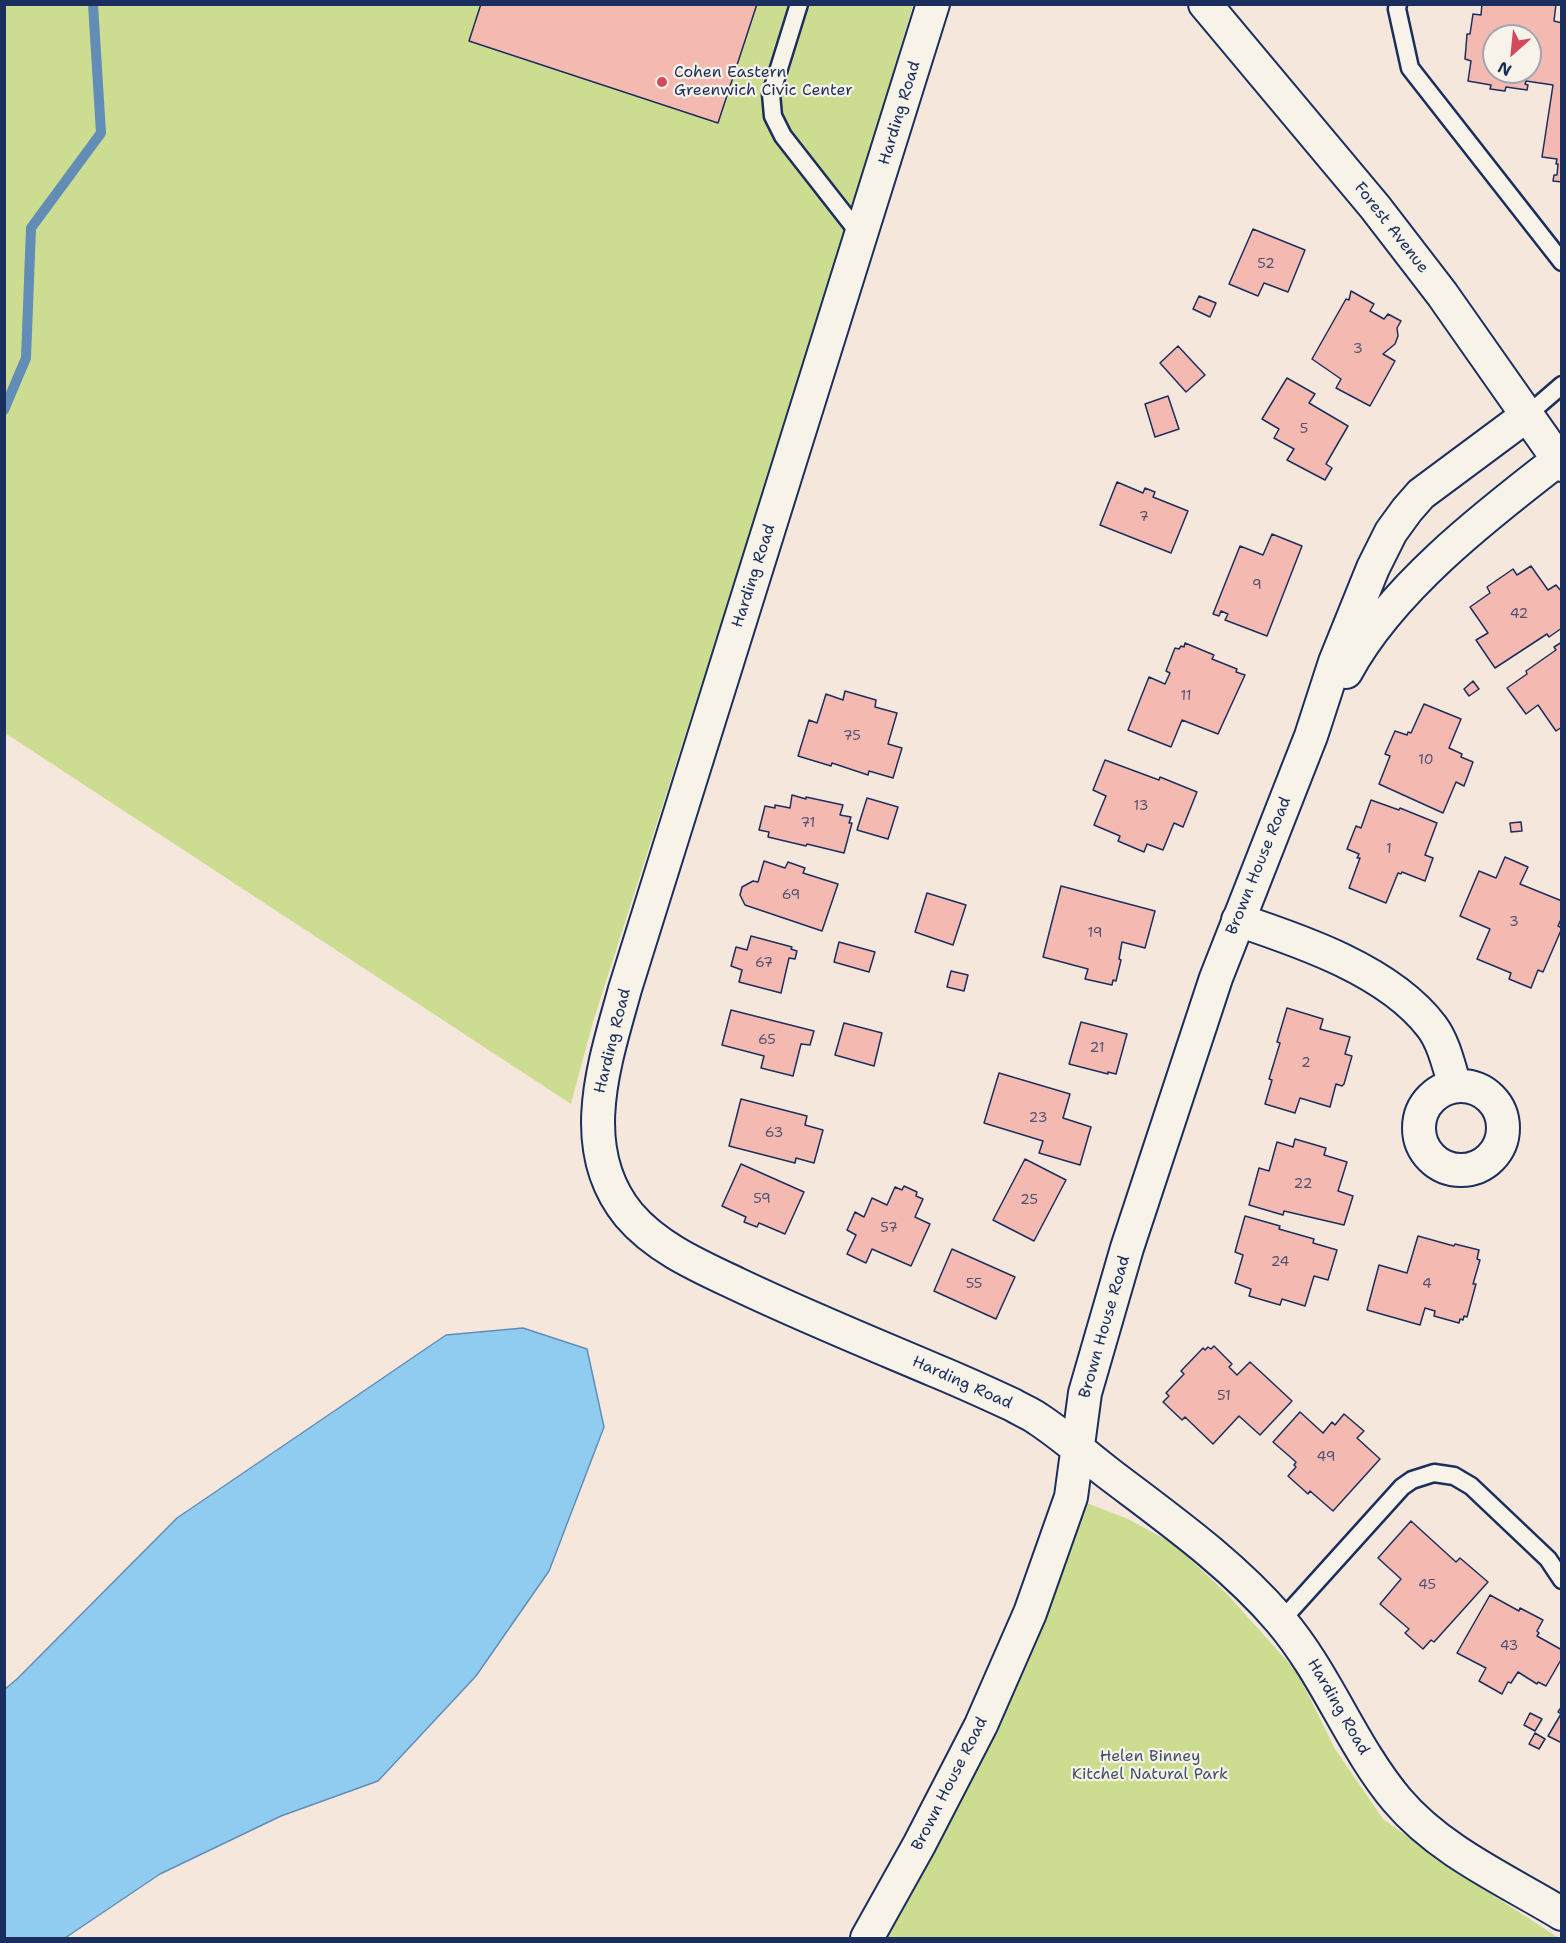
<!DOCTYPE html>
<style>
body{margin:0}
#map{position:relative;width:1566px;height:1943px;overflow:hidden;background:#f6e7dd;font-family:"Shantell Sans",sans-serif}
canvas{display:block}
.frame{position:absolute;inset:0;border:6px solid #1b2f5e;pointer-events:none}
.north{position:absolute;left:1482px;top:24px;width:60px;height:60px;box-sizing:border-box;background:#f7f3e8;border:2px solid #9fa5b1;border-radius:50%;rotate:207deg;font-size:16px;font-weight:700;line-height:24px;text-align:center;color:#1b2f5e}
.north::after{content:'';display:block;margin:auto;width:21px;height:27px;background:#d1495b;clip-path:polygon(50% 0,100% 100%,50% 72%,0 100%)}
</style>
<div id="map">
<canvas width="1566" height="1943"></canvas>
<div class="frame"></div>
<div class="north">N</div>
</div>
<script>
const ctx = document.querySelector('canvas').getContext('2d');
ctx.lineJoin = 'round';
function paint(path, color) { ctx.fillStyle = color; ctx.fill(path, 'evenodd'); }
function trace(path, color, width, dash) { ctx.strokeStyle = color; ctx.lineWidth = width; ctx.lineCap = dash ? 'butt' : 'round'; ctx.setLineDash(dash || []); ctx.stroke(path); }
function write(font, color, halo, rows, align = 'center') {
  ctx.font = font + ' "Shantell Sans",sans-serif'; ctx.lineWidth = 4.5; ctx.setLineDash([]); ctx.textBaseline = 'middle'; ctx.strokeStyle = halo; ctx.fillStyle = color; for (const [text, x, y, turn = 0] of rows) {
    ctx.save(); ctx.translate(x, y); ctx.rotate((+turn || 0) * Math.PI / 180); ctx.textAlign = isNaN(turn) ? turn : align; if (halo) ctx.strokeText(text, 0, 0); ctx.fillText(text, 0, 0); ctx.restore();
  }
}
const green = new Path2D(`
 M4 5H913L836 265 593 1022 571 1104 5 733Z
 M1071 1497 1128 1519 1174 1544 1227 1594 1297 1672 1335 1749 1383 1819 1459 1873 1559 1938H865Z`);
const water = new Path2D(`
 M523 1328 587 1349 604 1427 549 1571 476 1676 378 1781 281 1816 160 1874 65 1938H5V1689L17 1679 177 1518 446 1335Z`);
const stream = new Path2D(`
 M4 410 26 358 31 228 101 133 93 4`);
const building = new Path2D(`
 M481 4H757L718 123 469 41Z
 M1482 4H1556L1554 21 1562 23V182L1553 181 1554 175H1557L1558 164H1556L1557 159 1542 157 1553 85 1526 81 1525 84 1528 85 1527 90 1506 87 1505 91 1490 89 1491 85 1468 81 1471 61 1465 59 1467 34H1470L1473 14 1481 15ZM1494 36H1530V72H1494Z
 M1253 229 1305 250 1288 292 1264 283 1258 296 1229 284Z
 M1351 291 1374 304 1370 311 1384 319 1388 314 1401 321 1397 328 1398 336 1395 344 1383 354 1395 361 1370 406 1336 388 1341 379 1312 359 1346 299 1349 300Z
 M1199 296 1216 303 1210 317 1193 309Z
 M1178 346 1205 375 1186 392 1160 363Z
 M1287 378 1315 394 1309 403 1348 426 1326 464 1332 468 1325 480 1287 460 1294 449 1274 438 1279 429 1262 419Z
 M1168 396 1179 429 1155 437 1145 404Z
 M1117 482 1143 493 1145 488 1155 492 1153 497 1188 511 1171 553 1100 525Z
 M1272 534 1302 546 1267 636 1225 620 1228 614 1221 611 1219 616 1213 614 1240 546 1263 555Z
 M1531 566 1548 590 1556 585 1562 592V628L1549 637 1547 634 1495 668 1476 640 1488 633 1470 607 1490 593 1487 587 1513 569 1517 575Z
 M1562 642V727L1556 731 1538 705 1526 714 1507 688 1527 674 1526 671 1556 650 1554 647Z
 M1185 643 1214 655 1212 659 1237 669 1236 672 1245 675 1218 734 1182 720 1171 747 1128 730 1149 677 1165 684 1170 673 1166 671 1175 648 1179 649 1181 646 1184 647Z
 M1473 681 1479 689 1469 696 1464 689Z
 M845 691 876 700 875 707 897 713 888 744 902 748 893 778 869 771 868 775 832 763 831 766 798 756 809 720 817 723 826 694 843 700Z
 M1424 704 1461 719 1449 748 1462 754 1461 757 1473 762 1464 786 1456 782 1443 813 1379 784 1390 756 1385 754 1395 731 1407 735 1408 732 1411 733Z
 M1105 760 1159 780 1160 777 1197 792 1183 827 1174 823 1163 850 1147 844 1144 852 1118 841 1120 836 1094 825 1106 796 1093 790Z
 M792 795 806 799V797L843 805 840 815 851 817 849 823H852L844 853 807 844 806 846 768 837 769 832 759 830 765 806 775 808V805L790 808Z
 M867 798 898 807 888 839 857 830Z
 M1371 800 1399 810 1400 808 1437 823 1425 855 1433 858 1425 881 1402 872 1401 874 1398 873 1386 903 1349 888 1360 858H1357L1359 854 1347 849 1356 826 1361 828Z
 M1521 822 1522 831 1511 832 1510 823Z
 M1505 857 1528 867 1520 884 1562 901V917L1558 926 1562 928 1543 972 1538 970 1531 988 1509 979 1511 973 1477 959 1490 929 1460 916 1479 871 1496 878Z
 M764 861 785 868 788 862 805 868 803 873 838 884 822 931 745 905 740 895 742 887 753 881 758 882Z
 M1061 886 1155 911 1145 948 1122 942 1119 959 1121 960 1116 981 1113 980 1112 985 1085 979 1088 969 1043 957Z
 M927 893 966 905 953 945 915 932Z
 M751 936 792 947 791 949 797 951 795 959 789 958 781 993 739 982 742 970 731 966 736 947 747 950Z
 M839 942 875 952 869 972 834 962Z
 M951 971 968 975 964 991 947 987Z
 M1287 1008 1323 1019 1320 1029 1350 1037 1345 1054 1352 1056 1344 1084 1342 1086 1336 1084 1330 1107 1300 1098 1295 1113 1265 1104 1272 1080 1269 1079 1280 1043 1277 1042Z
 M731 1010 814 1031 810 1045 801 1044 793 1076 761 1068 764 1056 722 1045Z
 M1081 1022 1127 1034 1116 1074 1108 1072V1074L1069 1064Z
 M844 1023 882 1033 874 1066 835 1055Z
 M999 1073 1070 1094 1063 1118 1091 1127 1080 1165 1039 1153 1043 1141 984 1123Z
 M741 1099 807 1116 805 1125 823 1130 814 1163 796 1158 795 1163 729 1146Z
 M1295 1139 1326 1148 1324 1155 1347 1162 1338 1191 1353 1196 1344 1225 1284 1211 1283 1215 1249 1205 1259 1168 1269 1171 1277 1142 1293 1147Z
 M1025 1159 1066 1180 1034 1241 993 1220Z
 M741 1164 804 1192 785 1234 759 1223 757 1227 744 1222 746 1217 722 1206Z
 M904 1186 917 1192 916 1196 923 1199 915 1217 930 1224 911 1266 872 1249 866 1263 847 1254 856 1235 847 1230 855 1212 864 1217 872 1198 887 1205 895 1187 902 1190Z
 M1245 1216 1280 1226 1279 1229 1314 1239 1313 1243 1337 1250 1328 1280 1314 1276 1305 1306 1282 1299 1280 1305 1249 1296 1251 1289 1235 1283 1243 1255 1235 1252Z
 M1418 1236 1454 1246 1455 1244 1479 1250 1477 1259 1480 1260 1473 1284H1476L1467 1317 1464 1316 1463 1320 1460 1319 1459 1323 1434 1316 1435 1311 1425 1308 1420 1325 1367 1310 1379 1265 1407 1273Z
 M952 1249 1015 1277 996 1319 934 1291Z
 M1214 1346 1232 1364 1229 1367 1237 1375 1250 1362 1292 1401 1260 1435 1239 1416 1213 1444 1185 1417 1182 1420 1163 1402 1169 1396 1166 1393 1184 1374 1181 1371 1203 1348 1205 1350 1208 1347 1211 1349Z
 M1300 1412 1323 1433 1332 1422 1335 1425 1344 1414 1364 1431 1357 1438 1380 1459 1333 1511 1310 1491 1308 1494 1288 1476 1296 1467 1294 1465 1296 1462 1273 1442Z
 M1411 1521 1456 1562 1460 1558 1488 1582 1434 1642 1431 1640 1423 1649 1405 1633 1409 1629 1380 1604 1401 1579 1378 1558Z
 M1490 1595 1519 1611 1520 1608 1543 1620 1537 1631 1539 1633 1537 1636 1562 1650V1658L1546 1686 1538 1682 1537 1684 1518 1672 1511 1683 1508 1682 1502 1694 1479 1681 1486 1668 1457 1653Z
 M1562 1706V1743L1548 1736 1561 1714 1558 1712Z
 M1530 1713 1542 1719 1535 1731 1524 1725Z
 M1535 1733 1545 1739 1539 1749 1529 1744Z`);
const lane = new Path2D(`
 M799 4 771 94 773 116 783 136 862 237
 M1398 4 1397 9 1410 68 1562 262
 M1526 416 1562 385
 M1281 1621 1402 1487 1412 1480 1434 1473 1454 1476 1471 1486 1548 1559 1562 1580`);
const street = new Path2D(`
 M933 4 625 989C605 1062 574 1148 629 1215 657 1248 699 1266 737 1284 802 1315 868 1342 934 1370 961 1381 987 1393 1013 1405 1021 1410 1030 1413 1038 1419 1064 1436 1087 1457 1112 1476 1170 1520 1232 1564 1280 1620 1327 1675 1351 1745 1397 1800 1440 1851 1506 1880 1562 1914
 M1205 4 1375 207 1442 294 1562 465
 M1346 672C1390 590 1484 517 1558 460
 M1238 920C1301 941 1390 971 1432 1027 1444 1043 1449 1067 1455 1086
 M1419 1128a42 42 0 1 1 84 0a42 42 0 1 1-84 0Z
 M867 1938 919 1845 981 1725 1030 1613 1071 1497 1085 1393 1127 1248 1216 978 1311 736 1335 662 1373 568 1391 532 1407 510 1421 494 1526 416`);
const markers = [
 [662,82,6,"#d1495b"]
];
const numberNames = [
 ["52",1266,264],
 ["3",1358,349],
 ["5",1304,429],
 ["7",1144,517],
 ["9",1257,585],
 ["42",1519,614],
 ["11",1186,696],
 ["75",852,736],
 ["10",1426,760],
 ["13",1141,806],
 ["71",808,823],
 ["1",1389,849],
 ["69",791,895],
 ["3",1514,922],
 ["19",1095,933],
 ["67",764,963],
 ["65",767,1040],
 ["21",1097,1048],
 ["2",1306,1063],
 ["23",1038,1118],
 ["63",774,1133],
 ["22",1303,1184],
 ["59",762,1199],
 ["25",1029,1200],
 ["57",889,1228],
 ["24",1280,1262],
 ["55",974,1284],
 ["4",1427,1284],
 ["51",1224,1396],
 ["49",1326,1457],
 ["45",1427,1585],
 ["43",1509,1646]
];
const poiNames = [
 ["Cohen Eastern",674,73],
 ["Greenwich Civic Center",674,91]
];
const streetNames = [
 ["Harding Road",900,113,-73],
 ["Forest Avenue",1391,228,52],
 ["Harding Road",754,576,-72],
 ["Brown House Road",1259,866,-68],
 ["Harding Road",613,1041,-76],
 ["Brown House Road",1105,1327,-74],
 ["Harding Road",962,1383,24],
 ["Harding Road",1338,1707,60],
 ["Brown House Road",950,1784,-63]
];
const parkNames = [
 ["Helen Binney",1150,1757],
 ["Kitchel Natural Park",1150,1775]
];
paint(green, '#ccdd91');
paint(water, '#90ccf0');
trace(water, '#618db6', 1.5);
trace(stream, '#618db6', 10);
paint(building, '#f4b9b1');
trace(building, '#1b2f5e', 1.5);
trace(lane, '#1b2f5e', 21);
trace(street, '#1b2f5e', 36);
trace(lane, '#f7f3e8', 16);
trace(street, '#f7f3e8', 32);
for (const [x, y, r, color] of markers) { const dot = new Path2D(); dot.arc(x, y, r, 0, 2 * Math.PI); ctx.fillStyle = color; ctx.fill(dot); trace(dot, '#f7f3e8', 2); }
write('14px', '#515273', null, numberNames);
write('16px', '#1b2f5e', '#f7f3e8', poiNames, 'left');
write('16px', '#1b2f5e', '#f7f3e8', streetNames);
write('16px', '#3e5268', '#f7f3e8', parkNames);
</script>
